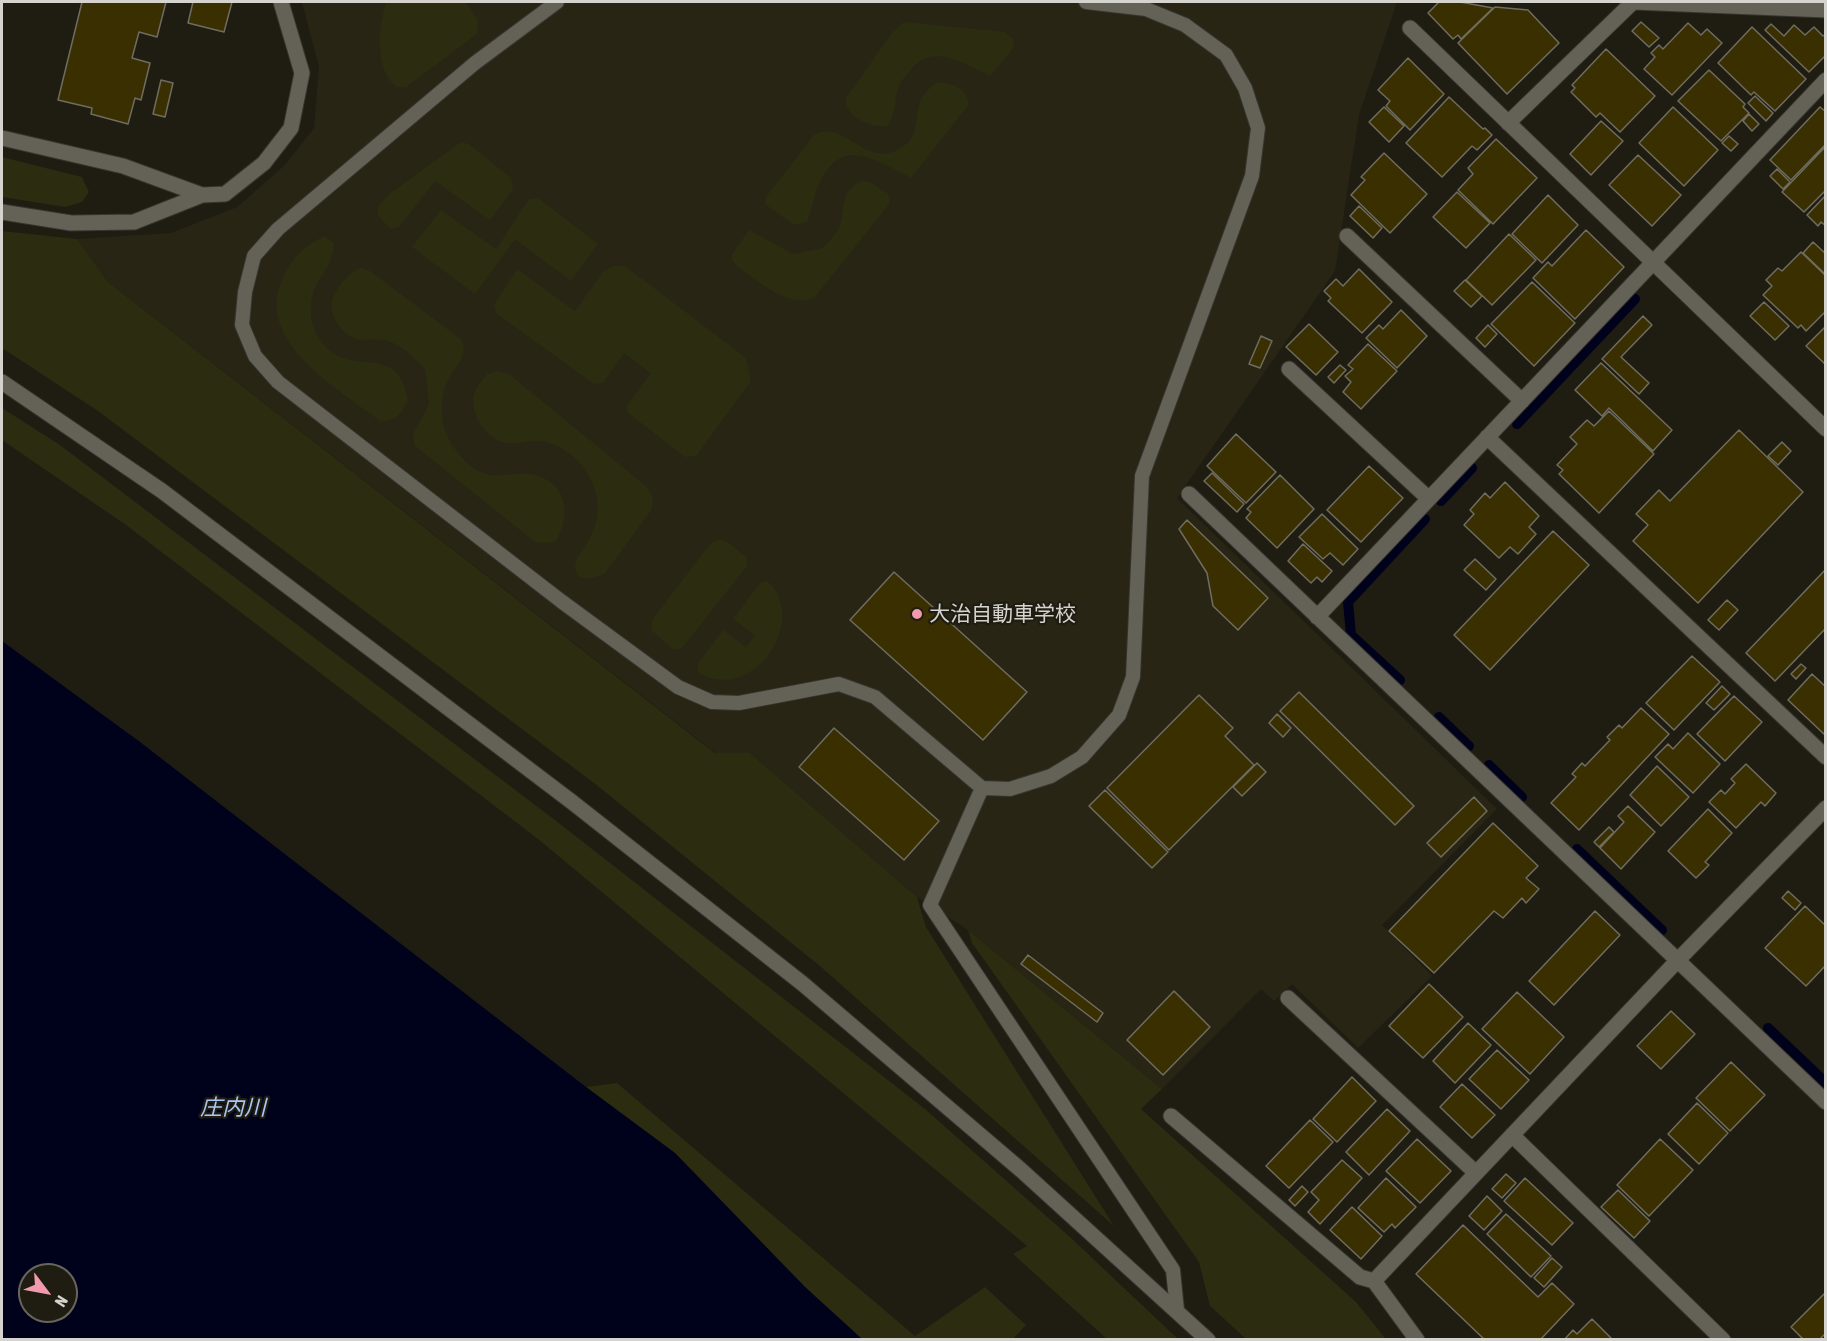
<!DOCTYPE html>
<meta charset="utf-8">
<style>
body{margin:0}
#map{position:relative;width:1827px;height:1341px;overflow:hidden;background:#1f1c12;font-family:"Asap Condensed",sans-serif}
canvas{display:block}
.frame{position:absolute;inset:0;border:3px solid #d5d3cd;pointer-events:none}
.north{position:absolute;left:18px;top:1263px;width:60px;height:60px;box-sizing:border-box;background:#1f1c12;border:2px solid #68655d;border-radius:50%;rotate:122deg;font-size:16px;font-weight:700;line-height:24px;text-align:center;color:#d5d3cd}
.north::after{content:'';display:block;margin:auto;width:21px;height:27px;background:#f29aad;clip-path:polygon(50% 0,100% 100%,50% 72%,0 100%)}
</style>
<div id="map">
<canvas width="1827" height="1341"></canvas>
<div class="frame"></div>
<div class="north">N</div>
</div>
<script>
const ctx = document.querySelector('canvas').getContext('2d');
ctx.lineJoin = 'round';
function paint(path, color) { ctx.fillStyle = color; ctx.fill(path, 'evenodd'); }
function trace(path, color, width, dash) { ctx.strokeStyle = color; ctx.lineWidth = width; ctx.lineCap = dash ? 'butt' : 'round'; ctx.setLineDash(dash || []); ctx.stroke(path); }
function write(font, color, halo, rows, align = 'center') {
  ctx.font = font + ' "Asap Condensed","Noto Sans JP",sans-serif'; ctx.lineWidth = 4.5; ctx.setLineDash([]); ctx.textBaseline = 'middle'; ctx.strokeStyle = halo; ctx.fillStyle = color; for (const [text, x, y, turn = 0] of rows) {
    ctx.save(); ctx.translate(x, y); ctx.rotate((+turn || 0) * Math.PI / 180); ctx.textAlign = isNaN(turn) ? turn : align; if (halo) ctx.strokeText(text, 0, 0); ctx.fillText(text, 0, 0); ctx.restore();
  }
}
const built = new Path2D(`
 M302 2H1397L1359 115 1335 271 1177 498 1497 809 1382 925 1432 976 1358 1048 1292 984 1274 1001 1261 989 1162 1089 968 930 917 897 750 753H716L108 282 77 239 171 233 237 207 285 165 314 128 319 67Z`);
const green = new Path2D(`
 M386 2H466L478 20 477 34 406 87H396C373 65 379 30 386 2Z
 M904 22 1005 32 1014 40 1013 49 990 76C965 64 932 41 910 71 906 75 901 81 899 86 893 101 898 112 887 126 871 129 844 116 846 98L891 34Z
 M938 82C955 84 964 87 969 104L911 178C878 161 842 135 820 182 813 195 813 209 807 222L794 225 765 204 766 197 814 135C844 119 863 165 895 151 932 135 902 103 938 82Z
 M461 142 469 144 511 178 513 189 490 220 435 181 399 227 390 229 377 214 379 206 388 195Z
 M2 157 82 177 89 192 82 202 65 207 2 197Z
 M862 181 872 183 888 194 890 203 814 298C788 309 759 281 738 267L732 260V254L749 230 793 254 823 248C829 241 837 234 840 225 845 206 841 190 862 181Z
 M538 198 598 244 571 281 515 239 475 294 412 247 441 210 496 249 529 199Z
 M2 231 77 239 108 282 715 753H750L917 897 926 927 1114 1226 821 967 594 783 98 411 2 348Z
 M325 236 334 244C333 272 309 280 311 312 311 322 314 330 319 338 348 384 399 336 408 402 400 414 396 422 380 421 338 388 252 341 283 277 292 258 305 245 325 236Z
 M613 266H625L746 358 751 381 696 456 685 457 627 412V406L651 373 624 353 603 383 594 384 496 313 494 305 517 269 575 311 603 272Z
 M361 268 370 271 462 340C469 360 452 367 446 385 436 413 444 440 465 461 493 488 513 467 539 476 569 487 570 518 556 541L547 543 535 542 414 445 413 434 429 404 425 369C416 360 405 348 393 343 380 337 368 342 356 339 339 334 325 309 335 293 342 282 349 272 361 268Z
 M498 371 509 374 647 487 653 498 652 509 605 573C595 579 574 584 575 565 576 557 582 551 586 545 600 523 602 499 589 476 579 458 559 442 538 441 528 440 516 445 506 443 486 439 469 414 474 394 476 387 483 380 487 374Z
 M2 408 60 445 555 820 925 1109 1070 1237 1178 1339H1107L1013 1254 1027 1246 538 839 126 525 2 440Z
 M720 539 729 543 747 558V566L682 648 674 650 651 630 652 620 711 543Z
 M767 581C811 620 752 706 698 672V663L723 630 746 647 755 635 733 619 760 583Z
 M968 930 1162 1089 1141 1109 1356 1302 1386 1339H1246L1210 1306 1199 1262 972 943Z
 M617 1083 915 1336 985 1287 1026 1325 1013 1339H862L805 1287 675 1153 586 1087Z`);
const water = new Path2D(`
 M2 641 140 742 586 1087 675 1153 805 1287 862 1339H2ZM30 1275H66V1311H30Z`);
const stream = new Path2D(`
 M1517 424 1635 299
 M1441 501 1472 468
 M1400 680 1351 635 1348 602 1425 519
 M1439 717 1469 746
 M1489 765 1522 797
 M1577 849 1662 930
 M1768 1028 1826 1083`);
const building = new Path2D(`
 M82 2H166L157 37 139 32 132 58 150 63 141 100 135 98 128 124 91 114 92 108 58 100Z
 M193 2H232L224 32 188 23Z
 M1439 2H1460L1493 8 1461 39 1458 35 1453 39 1428 13Z
 M1495 7 1528 10 1559 43 1507 94 1458 43Z
 M1641 22 1659 38 1649 47 1632 31Z
 M1688 23 1701 35 1707 29 1722 43 1672 95 1644 69 1655 57 1651 53 1659 45 1663 49Z
 M1771 24 1784 36 1794 25 1805 35 1814 27 1823 36 1826 34V55L1809 72 1765 30Z
 M1752 27 1806 79 1775 111 1754 92 1751 95 1718 63Z
 M1606 49 1655 96 1620 132 1600 113 1596 117 1571 92 1575 88 1572 85Z
 M1408 58 1444 94 1410 130 1386 106 1390 101 1378 90Z
 M1709 70 1745 104 1743 107 1749 113 1721 141 1678 101Z
 M161 80 173 83 165 117 153 114Z
 M1755 96 1773 113 1766 121 1748 103Z
 M1449 97 1483 129 1485 128 1492 135 1477 150 1472 146 1442 177 1406 143Z
 M1384 107 1404 126 1389 142 1369 122Z
 M1673 107 1718 150 1684 186 1639 143Z
 M1820 107 1826 112V144L1791 180 1770 160Z
 M1749 114 1759 124 1752 131 1743 121Z
 M1601 121 1623 141 1591 175 1570 154Z
 M1729 136 1738 144 1731 151 1722 143Z
 M1496 139 1537 178 1493 224 1458 190 1473 174 1468 168Z
 M1826 146V190L1804 212 1782 192Z
 M1384 153 1427 194 1390 233 1351 195 1365 180 1361 177Z
 M1638 155 1681 195 1652 226 1609 185Z
 M1777 169 1790 182 1783 189 1770 176Z
 M1457 192 1490 223 1466 248 1433 217Z
 M1548 195 1578 225 1542 263 1512 234Z
 M1826 195V226L1821 222 1818 226 1807 215Z
 M1359 206 1382 228 1373 238 1350 216Z
 M1586 230 1624 267 1575 319 1533 278 1548 262 1552 266Z
 M1509 234 1536 260 1492 305 1466 280Z
 M1813 242 1826 254 1825 274 1803 253Z
 M1801 252 1826 276V311L1806 331 1801 325 1798 328 1763 295 1772 286 1766 280 1778 268 1782 271Z
 M1359 269 1392 302 1362 333 1328 301 1331 298 1324 291 1336 279 1343 286Z
 M1465 280 1482 296 1471 307 1454 291Z
 M1532 282 1575 323 1534 366 1491 324Z
 M1764 302 1789 326 1775 340 1750 316Z
 M1401 310 1427 336 1397 368 1366 338 1379 325 1383 329Z
 M1643 316 1652 325 1621 357 1649 383 1639 394 1602 359Z
 M1309 324 1338 352 1316 375 1286 347Z
 M1488 325 1497 334 1485 347 1476 338Z
 M1826 326V364H1825L1806 346Z
 M1261 336 1272 341 1260 368 1249 364Z
 M1368 344 1397 371 1361 409 1343 392 1351 382 1345 376 1353 369 1348 365Z
 M1601 363 1672 430 1653 451 1609 408 1602 416 1575 390Z
 M1340 365 1346 370 1334 383 1328 377Z
 M1609 411 1654 454 1599 513 1559 474 1563 470 1557 465 1577 444 1570 437 1587 420 1594 426Z
 M1739 430 1803 492 1698 603 1633 541 1648 525 1636 514 1659 490 1670 501Z
 M1236 434 1276 472 1246 503 1207 466Z
 M1782 442 1791 451 1778 465 1768 456Z
 M1369 466 1403 498 1361 542 1327 510Z
 M1212 473 1244 504 1237 512 1204 481Z
 M1280 475 1314 509 1277 548 1246 518 1251 512 1247 509Z
 M1505 482 1539 516 1529 527 1536 534 1518 554 1510 547 1499 558 1464 525 1474 514 1470 510 1485 493 1490 498Z
 M1322 514 1358 549 1343 565 1330 553 1323 559 1299 537Z
 M1187 520 1268 598 1238 630 1213 606 1207 573 1179 529Z
 M1553 531 1589 565 1490 670 1454 635Z
 M1303 544 1332 571 1322 582 1317 577 1311 583 1288 561Z
 M1475 559 1496 579 1486 590 1464 570Z
 M1826 569V628L1775 681 1746 653Z
 M894 572 1027 692 983 740 850 620Z
 M1727 600 1738 610 1719 630 1708 620Z
 M1692 656 1720 682 1674 730 1646 703Z
 M1801 664 1806 668 1796 679 1791 674Z
 M1812 674 1826 687V736L1788 700Z
 M1722 686 1730 694 1714 710 1706 703Z
 M1299 692 1414 806 1395 825 1280 711Z
 M1199 695 1233 728 1225 736 1254 765 1169 850 1107 788Z
 M1734 696 1762 722 1725 761 1697 734Z
 M1641 708 1669 734 1579 830 1551 803 1576 777 1572 774 1582 763 1585 766 1610 740 1607 737 1619 725 1622 728Z
 M1277 714 1291 728 1283 737 1269 723Z
 M834 728 939 821 904 860 799 767Z
 M1688 733 1720 764 1693 793 1655 757 1668 744 1673 749Z
 M1257 763 1266 772 1242 796 1233 787Z
 M1746 764 1776 793 1765 806 1761 802 1736 828 1709 802 1721 790 1725 794 1735 783 1731 779Z
 M1657 766 1689 797 1661 826 1630 795Z
 M1105 790 1168 852 1152 868 1089 806Z
 M1474 797 1487 811 1441 857 1427 843Z
 M1628 806 1655 832 1621 869 1600 848 1624 822 1618 816Z
 M1708 809 1732 833 1705 862 1709 865 1696 878 1668 851Z
 M1493 823 1538 866 1526 878 1539 889 1526 903 1522 898 1503 918 1494 911 1434 973 1389 931Z
 M1609 827 1614 832 1599 847 1594 842Z
 M1788 891 1801 903 1795 910 1782 898Z
 M1805 906 1826 926V965L1806 986 1765 948Z
 M1595 911 1620 935 1554 1005 1529 981Z
 M1028 955 1103 1013 1097 1022 1021 964Z
 M1429 984 1463 1017 1423 1058 1389 1026Z
 M1174 991 1210 1027 1163 1075 1127 1040Z
 M1517 992 1564 1037 1530 1074 1482 1029Z
 M1671 1011 1695 1034 1661 1069 1637 1046Z
 M1468 1023 1491 1045 1455 1083 1433 1061Z
 M1497 1050 1529 1080 1501 1109 1469 1079Z
 M1731 1062 1765 1095 1730 1131 1696 1098Z
 M1352 1077 1376 1101 1337 1142 1313 1119Z
 M1462 1084 1495 1115 1472 1138 1440 1107Z
 M1697 1103 1728 1133 1699 1164 1668 1134Z
 M1387 1109 1410 1131 1369 1175 1346 1152Z
 M1310 1120 1333 1142 1289 1188 1266 1166Z
 M1417 1139 1451 1171 1420 1203 1386 1171Z
 M1660 1139 1693 1170 1649 1216 1617 1185Z
 M1342 1160 1362 1178 1320 1224 1308 1212 1319 1200 1311 1192Z
 M1506 1174 1516 1183 1502 1198 1492 1189Z
 M1386 1178 1416 1207 1395 1228 1392 1224 1384 1232 1358 1208Z
 M1525 1178 1573 1223 1552 1245 1504 1201Z
 M1302 1186 1308 1192 1295 1206 1289 1200Z
 M1618 1190 1650 1221 1634 1238 1601 1207Z
 M1487 1196 1502 1211 1484 1230 1469 1216Z
 M1352 1207 1382 1236 1361 1259 1330 1230Z
 M1506 1214 1551 1256 1531 1277 1487 1234Z
 M1463 1225 1538 1297 1552 1283 1574 1304 1540 1340H1485L1416 1274Z
 M1552 1258 1562 1267 1544 1287 1534 1278Z
 M1826 1292V1333L1819 1340H1804L1791 1327Z
 M1592 1319 1613 1340H1564L1573 1330 1577 1334Z`);
const service = new Path2D(`
 M557 2 475 63 278 229 254 256 245 292 242 325 255 356 278 382 561 601 678 687 712 702 739 703 839 684 875 697 982 788
 M1086 2 1146 9 1185 25 1226 55 1245 88 1258 128 1252 176 1142 476 1133 677 1119 715 1082 757 1051 776 1010 789 982 788 930 905 1173 1270 1177 1310`);
const minor = new Path2D(`
 M1410 28 1826 429
 M1508 123 1633 2 1826 10
 M2 138 123 166 202 195
 M2 212 71 223 134 222 202 195 225 194 264 163 291 128 302 73 281 2
 M1347 236 1522 401
 M1289 369 1429 499
 M1487 437 1826 757
 M1189 494 1826 1102
 M1317 617 1826 80
 M1288 998 1476 1173
 M1171 1116 1360 1277 1374 1281
 M1512 1135 1723 1340
 M1417 1340 1374 1281 1677 961 1826 808`);
const tertiary = new Path2D(`
 M2 382 162 491 572 802 803 984 1021 1170 1208 1340`);
const markers = [
 [917,614,6,"#f29aad"]
];
const poiNames = [
 ["大治自動車学校",929,614]
];
const waterNames = [
 ["庄内川",233,1108]
];
paint(built, '#292515');
paint(green, '#2b2c10');
paint(water, '#00021c');
trace(stream, '#00021c', 10);
paint(building, '#3a2f00');
trace(building, '#6f6c60', 1.5);
trace(service, '#36342f', 16);
trace(minor, '#36342f', 17);
trace(tertiary, '#36342f', 17);
trace(service, '#646156', 14);
trace(minor, '#646156', 15);
trace(tertiary, '#646156', 15);
for (const [x, y, r, color] of markers) { const dot = new Path2D(); dot.arc(x, y, r, 0, 2 * Math.PI); ctx.fillStyle = color; ctx.fill(dot); trace(dot, '#1f1c12', 2); }
write('21px', '#d5d3cd', '#1f1c12', poiNames, 'left');
write('italic 22px', '#a9c7f6', '#1f1c12', waterNames);
</script>
